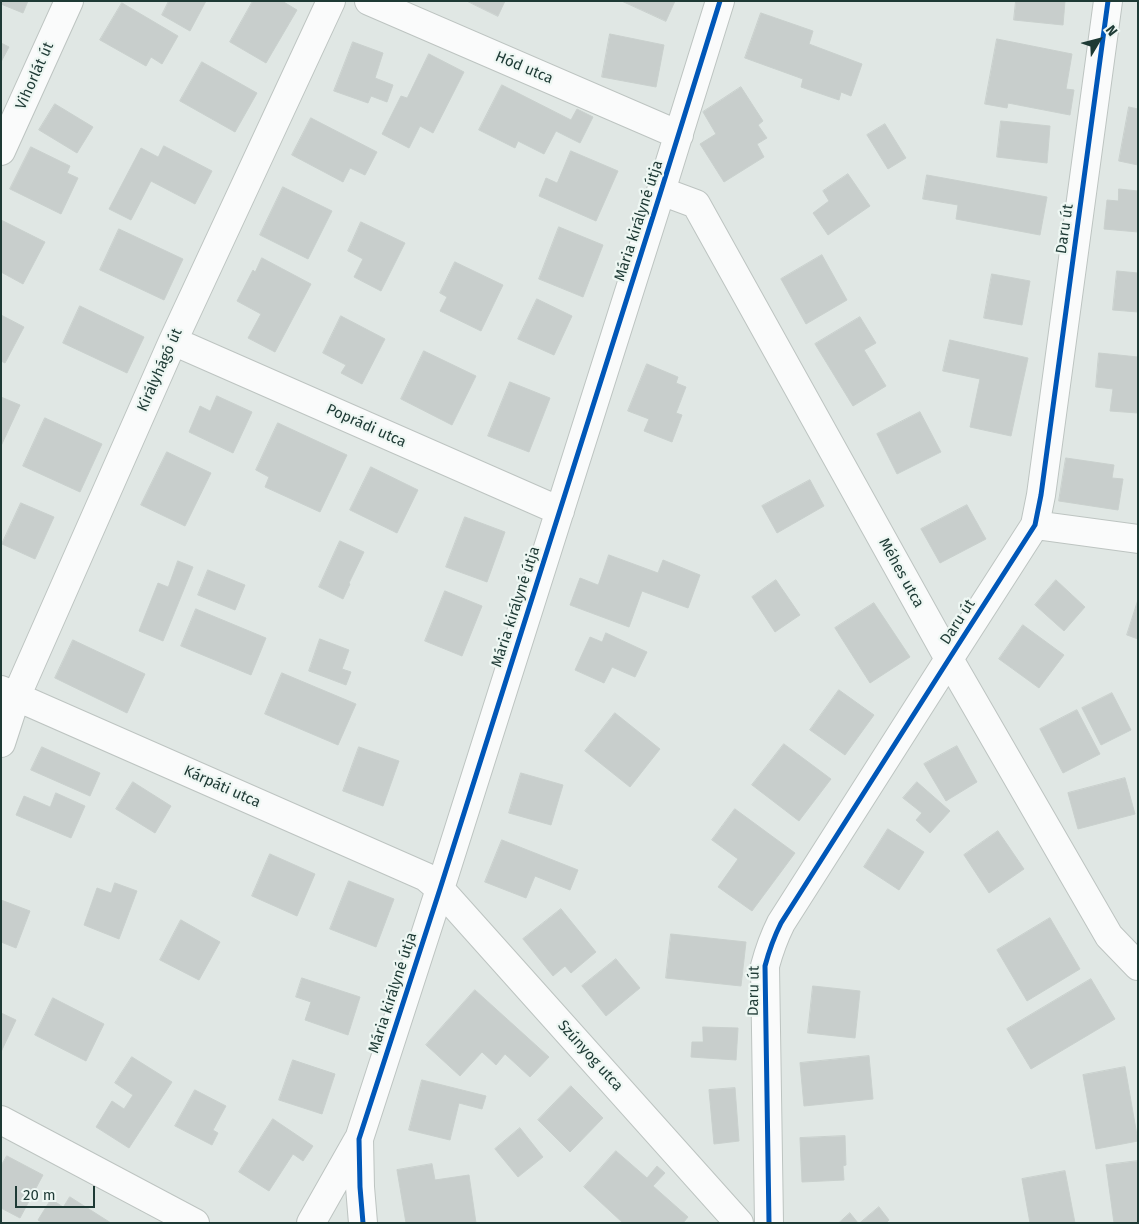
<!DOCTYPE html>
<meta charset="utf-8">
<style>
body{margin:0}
#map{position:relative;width:1139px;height:1224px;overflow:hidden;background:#e0e7e4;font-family:"Fira Sans",sans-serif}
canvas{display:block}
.frame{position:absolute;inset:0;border:2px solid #1e3a35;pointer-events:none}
.north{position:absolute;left:1074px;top:15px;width:50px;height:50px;-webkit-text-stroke:4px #eef7f3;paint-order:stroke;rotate:53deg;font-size:14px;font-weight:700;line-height:20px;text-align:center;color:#1e3a35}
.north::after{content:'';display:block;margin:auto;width:18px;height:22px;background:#1e3a35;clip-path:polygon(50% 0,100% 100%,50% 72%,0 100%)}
.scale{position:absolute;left:15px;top:1186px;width:80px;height:22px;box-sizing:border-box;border:2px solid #1e3a35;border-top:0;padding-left:6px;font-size:15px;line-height:18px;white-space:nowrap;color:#1e3a35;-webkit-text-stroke:4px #eef7f3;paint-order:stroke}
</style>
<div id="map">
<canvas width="1139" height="1224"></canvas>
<div class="frame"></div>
<div class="north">N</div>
<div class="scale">20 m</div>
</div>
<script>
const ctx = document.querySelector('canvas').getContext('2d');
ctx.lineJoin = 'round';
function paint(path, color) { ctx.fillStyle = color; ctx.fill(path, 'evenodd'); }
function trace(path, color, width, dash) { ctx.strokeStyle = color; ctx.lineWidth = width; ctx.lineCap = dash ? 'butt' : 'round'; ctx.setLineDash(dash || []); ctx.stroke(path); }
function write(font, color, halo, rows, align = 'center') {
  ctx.font = font + ' "Fira Sans",sans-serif'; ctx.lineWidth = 4.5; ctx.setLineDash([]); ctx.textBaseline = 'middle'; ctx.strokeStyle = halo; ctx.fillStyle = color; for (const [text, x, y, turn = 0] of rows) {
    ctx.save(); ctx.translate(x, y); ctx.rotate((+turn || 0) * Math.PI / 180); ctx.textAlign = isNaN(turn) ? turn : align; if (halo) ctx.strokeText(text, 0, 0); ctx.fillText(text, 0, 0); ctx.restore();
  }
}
const building = new Path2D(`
 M1 1H28L23 13 1 4Z
 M169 1H206L190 31 162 15Z
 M253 1H282L297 10 266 63 230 42Z
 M467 1H505L498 16Z
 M622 1H675L666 21Z
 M1016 1H1065L1063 25 1014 20Z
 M122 3 178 36 162 64 151 57 146 66 100 40Z
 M761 13 813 31 809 44 862 64 851 96 841 92 839 100 801 87 803 79 745 58Z
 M610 34 664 45 656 87 602 77Z
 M997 39 1072 54 1066 89 1074 90 1070 115 1008 103 1007 108 985 104Z
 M353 42 383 53 375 78 393 85 387 102 371 96 368 103 334 91Z
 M1 43 9 47 1 62Z
 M429 54 464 72 433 133 420 126 409 148 382 134 401 96 407 98Z
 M202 62 257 93 235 132 180 101Z
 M502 85 571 120 577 109 593 117 580 143 556 131 544 154 518 141 515 148 479 130Z
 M741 87 763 121 758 125 767 138 757 144 764 157 724 182 700 144 716 134 703 112Z
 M55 104 93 127 77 153 39 130Z
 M1129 107 1138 109V165L1119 161Z
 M311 118 377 152 365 175 350 168 343 182 292 155Z
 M1001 121 1050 126 1047 163 997 157Z
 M885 124 906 158 888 169 867 135Z
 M164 146 212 171 195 204 151 181 131 220 109 209 141 148 158 157Z
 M31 147 70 166 67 173 78 178 61 214 10 189Z
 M571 151 618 171 596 221 539 196 546 178 557 183Z
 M848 174 870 206 828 235 813 213 829 201 823 191Z
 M927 175 1047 197 1040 235 956 219 958 205 923 199Z
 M283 187 332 211 308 259 260 235Z
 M1119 189 1138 191V232L1104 229 1107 200 1118 201Z
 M1 220 45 242 23 284 1 272Z
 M361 222 405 243 381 291 354 277 363 259 348 251Z
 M559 227 603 245 583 297 539 279Z
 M119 229 183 259 164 300 100 270Z
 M822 255 847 300 806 324 781 279Z
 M262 258 311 284 275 352 248 338 261 314 237 301 253 270 255 272Z
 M455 262 503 285 481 331 440 311 447 297 440 293Z
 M1117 271 1138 273V312L1113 310Z
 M992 274 1030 281 1022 325 984 318Z
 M537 299 572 316 554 355 518 339Z
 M80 306 144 337 127 373 63 343Z
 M1 315 24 327 5 363 1 361Z
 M341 316 385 339 362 384 341 373 346 365 323 353Z
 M860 317 876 343 864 350 886 386 853 406 815 344Z
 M950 340 1028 358 1011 436 970 427 980 379 943 371Z
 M424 351 476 376 452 425 401 399Z
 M1099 353 1138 357V413L1110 411 1113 389 1096 387Z
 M647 364 678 377 676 383 686 387 676 413 682 415 672 442 644 431 649 419 628 411Z
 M510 382 550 398 529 452 488 436Z
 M217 396 252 412 233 453 189 432 200 406 210 411Z
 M1 397 20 405 1 446Z
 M920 412 941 452 897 474 877 434Z
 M45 418 102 444 80 492 23 466Z
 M278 423 347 455 320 512 265 487 269 477 256 470Z
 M167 452 211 473 185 526 141 505Z
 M1066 458 1114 465 1112 478 1123 479 1118 510 1059 501Z
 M371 467 418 490 397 533 350 510Z
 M810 480 824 506 777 533 762 506Z
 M21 503 54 517 35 559 2 544Z
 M967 505 986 539 940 563 921 529Z
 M465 517 505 532 487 582 446 567Z
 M340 541 364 552 349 583 350 584 343 599 319 587Z
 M609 555 658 573 663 560 700 575 688 608 642 591 629 627 570 605 580 578 598 585Z
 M178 561 193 567 163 641 139 631 158 583 168 587Z
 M208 570 245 585 235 610 198 595Z
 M776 580 800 615 775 632 752 597Z
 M1056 580 1085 607 1064 631 1035 605Z
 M445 591 482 606 462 656 425 641Z
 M1138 600V639L1127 635Z
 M874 603 910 657 870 683 835 628Z
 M196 609 266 638 251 675 181 646Z
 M1023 625 1064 655 1039 688 999 659Z
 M606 633 647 652 635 677 612 667 604 683 575 670 590 637 602 642Z
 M320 639 349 650 342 669 351 672 346 685 309 671Z
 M73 640 145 674 127 713 55 678Z
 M282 673 356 704 338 745 265 714Z
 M839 690 874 715 845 755 810 730Z
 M1112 693 1131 730 1101 745 1082 708Z
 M1077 710 1100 754 1063 773 1040 729Z
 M615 713 660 749 630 787 585 751Z
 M784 744 831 779 799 821 752 785Z
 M957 746 977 782 946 801 924 764Z
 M42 747 100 773 90 796 31 770Z
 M359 747 399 761 383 806 343 791Z
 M521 773 563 785 551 825 509 813Z
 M1125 778 1135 814 1078 829 1068 793Z
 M133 782 171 806 155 833 116 809Z
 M917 782 950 811 930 833 916 820 922 813 903 798Z
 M56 793 85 806 71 838 16 815 24 796 50 807Z
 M735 809 795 853 752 911 718 887 738 859 712 840Z
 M888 829 924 852 899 890 864 867Z
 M998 831 1024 869 989 893 964 855Z
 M502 840 578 870 570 890 535 876 526 898 485 882Z
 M270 854 315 874 297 916 252 896Z
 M349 881 394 899 376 947 330 929Z
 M115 883 137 891 119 939 84 925 97 888 111 893Z
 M1 900 30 911 16 948 1 942Z
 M561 909 596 952 571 973 565 966 553 976 523 939Z
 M1050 918 1080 969 1027 1001 997 950Z
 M181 920 220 942 199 980 160 960Z
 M671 934 746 942 741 986 666 978Z
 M616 959 640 988 606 1016 582 986Z
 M302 978 360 997 348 1035 305 1020 311 1002 296 997Z
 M1091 979 1115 1019 1031 1069 1007 1029Z
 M813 986 860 991 855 1038 808 1033Z
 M475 990 549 1057 530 1077 505 1054 496 1065 482 1052 460 1076 426 1045Z
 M53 998 104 1024 86 1061 35 1035Z
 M1 1013 16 1020 1 1052Z
 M703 1027 738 1028 736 1060 691 1057 692 1042H703Z
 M869 1056 873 1099 804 1106 800 1063Z
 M132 1057 172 1082 129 1148 96 1127 112 1101 124 1109 133 1095 115 1083Z
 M293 1060 335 1074 322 1114 279 1100Z
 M1125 1067 1138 1141 1096 1149 1083 1075Z
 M422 1080 486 1096 482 1109 459 1103 450 1140 409 1130Z
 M571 1086 603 1118 570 1152 538 1120Z
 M735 1088 739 1141 714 1144 709 1090Z
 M195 1090 226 1106 213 1130 218 1133 212 1145 175 1126Z
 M273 1119 313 1146 303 1161 293 1154 269 1191 239 1172Z
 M520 1128 543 1157 518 1177 495 1149Z
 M845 1136 846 1165 843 1166 844 1180 802 1182 800 1138Z
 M616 1151 647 1178 657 1166 665 1173 653 1186 688 1217 683 1223H623L584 1187Z
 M7 1156 43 1175 20 1218 1 1208V1166Z
 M1138 1161V1223H1114L1106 1165Z
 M432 1164 435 1180 469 1175 476 1223H406L397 1170Z
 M1065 1171 1075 1223H1030L1022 1179Z
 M70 1197 111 1223H43L38 1220 51 1199 63 1207Z
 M879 1207 889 1220 886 1223H860Z
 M850 1213 858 1223H839Z`);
const street = new Path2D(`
 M369 1 679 135
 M1 151 69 1
 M661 191 696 204 949 659 1109 936 1138 966
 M173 341 560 511
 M1035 525 1138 539
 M1 690 426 877 440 889 739 1223
 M1 743 16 697 173 341 331 1
 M1 1120 195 1223
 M311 1223 358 1140
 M363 1223 360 1187 359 1139 440 889 661 191 720 1
 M769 1223 765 966C769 951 774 937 781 923L949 659 1035 525 1041 495 1108 1`);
const cycleway = new Path2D(`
 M363 1223 360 1187 359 1139 440 889 661 191 720 1
 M769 1223 765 966C769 951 774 937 781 923L949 659 1035 525 1041 495 1108 1`);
const streetNames = [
 ["Hód utca",524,68,23],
 ["Vihorlát út",35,76,-66],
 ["Mária királyné útja",639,221,-72],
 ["Daru út",1065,229,-82],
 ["Királyhágó út",160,370,-66],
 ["Poprádi utca",366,426,24],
 ["Méhes utca",901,573,61],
 ["Mária királyné útja",516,607,-72],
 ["Daru út",958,622,-57],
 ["Kárpáti utca",222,787,24],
 ["Daru út",754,991,-89],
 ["Mária királyné útja",393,993,-72],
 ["Szúnyog utca",590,1056,48]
];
paint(building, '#c8cecc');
trace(building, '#c9d0cd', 1);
trace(street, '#bdc4c1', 30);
trace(street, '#fafbfb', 28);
trace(cycleway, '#0057b8', 5);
write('15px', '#1e3a35', '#eef7f3', streetNames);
</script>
